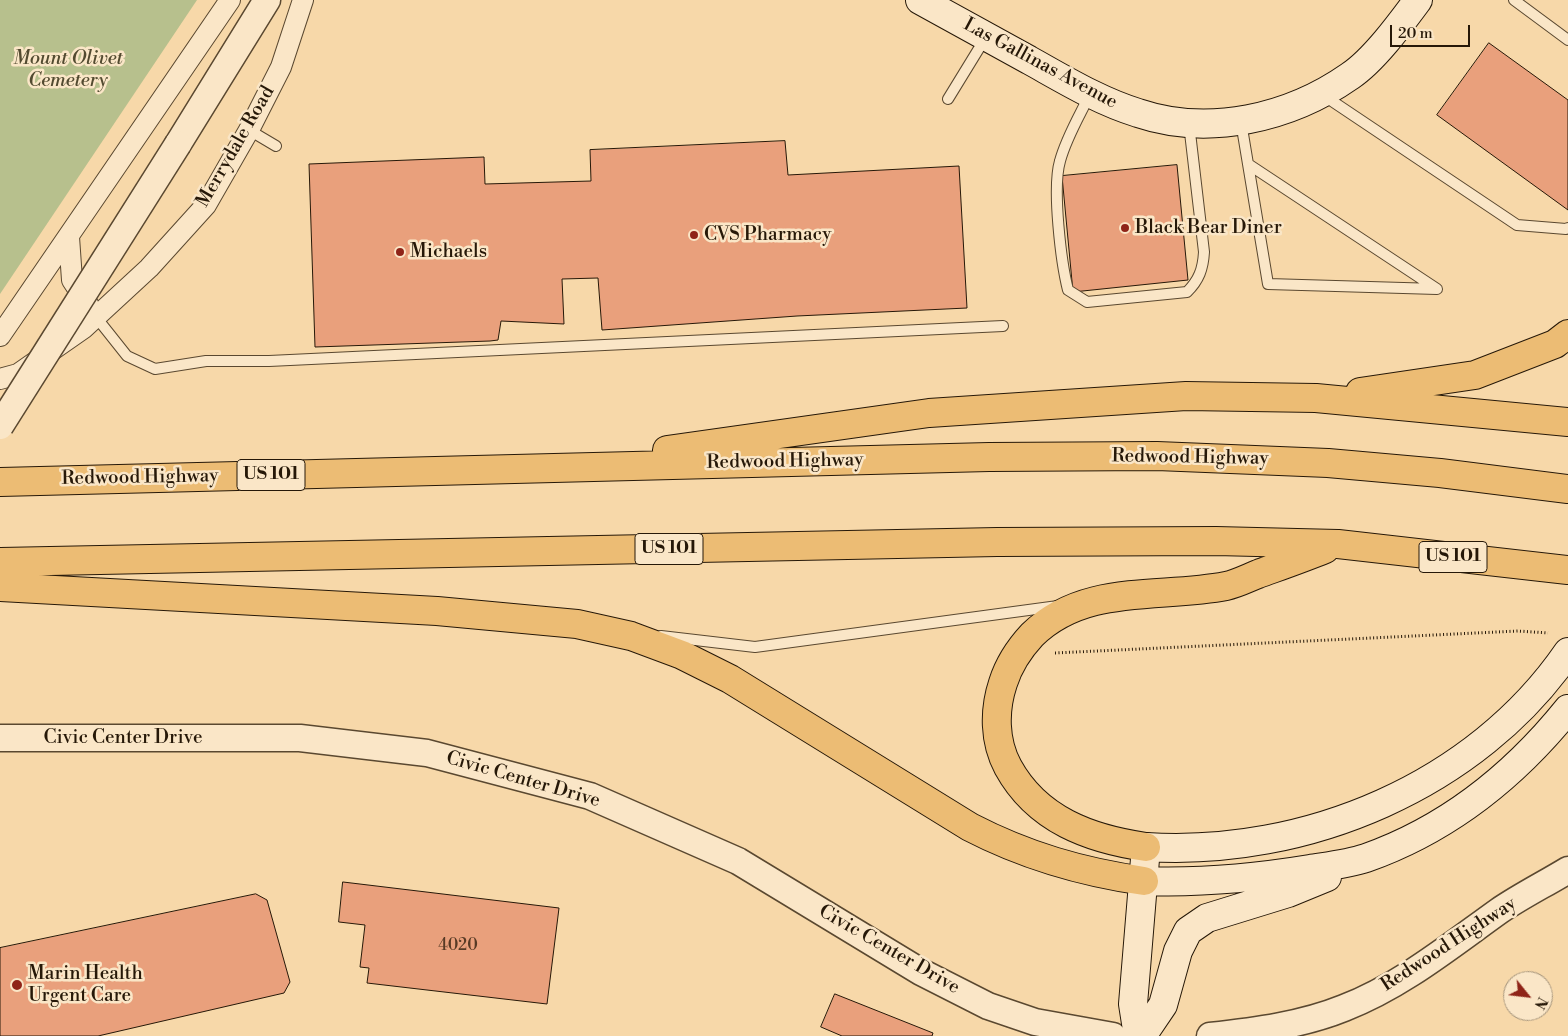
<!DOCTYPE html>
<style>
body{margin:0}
#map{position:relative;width:1568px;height:1036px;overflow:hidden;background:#f7d8a9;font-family:"Libre Bodoni",serif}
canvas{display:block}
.north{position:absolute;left:1503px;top:971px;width:50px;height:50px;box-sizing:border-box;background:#fae6c7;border:1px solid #a5947b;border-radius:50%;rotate:119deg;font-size:14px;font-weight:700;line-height:20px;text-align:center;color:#261808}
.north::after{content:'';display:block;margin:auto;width:18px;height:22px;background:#8f2418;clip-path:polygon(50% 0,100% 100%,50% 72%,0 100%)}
.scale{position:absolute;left:1390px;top:25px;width:80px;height:22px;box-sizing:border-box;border:2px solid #261808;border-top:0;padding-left:6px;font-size:15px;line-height:18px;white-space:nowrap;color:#261808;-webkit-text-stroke:4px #fae6c7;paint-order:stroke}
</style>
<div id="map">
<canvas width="1568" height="1036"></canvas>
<div class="north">N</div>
<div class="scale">20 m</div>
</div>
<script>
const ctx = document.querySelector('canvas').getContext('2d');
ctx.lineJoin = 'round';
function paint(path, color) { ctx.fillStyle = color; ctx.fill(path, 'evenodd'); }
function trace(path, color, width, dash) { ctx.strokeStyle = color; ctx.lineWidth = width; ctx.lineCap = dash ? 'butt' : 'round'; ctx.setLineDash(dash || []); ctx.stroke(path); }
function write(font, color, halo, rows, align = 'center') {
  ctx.font = font + ' "Libre Bodoni",serif'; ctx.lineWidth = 5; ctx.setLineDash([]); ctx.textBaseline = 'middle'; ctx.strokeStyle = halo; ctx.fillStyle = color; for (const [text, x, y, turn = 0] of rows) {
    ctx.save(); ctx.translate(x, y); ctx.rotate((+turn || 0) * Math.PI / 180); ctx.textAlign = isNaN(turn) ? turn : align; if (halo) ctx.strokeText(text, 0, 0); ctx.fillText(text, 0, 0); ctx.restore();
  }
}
const green = new Path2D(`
 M0 0H197L0 294Z`);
const building = new Path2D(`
 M1489 43 1568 100V210L1437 115Z
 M785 141 788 175 959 166 967 308 797 316 602 330 598 278 562 279 564 324 501 321 498 340 490 341 315 347 309 164 484 157 485 184 591 181 590 150Z
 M1177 165 1188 280 1073 292 1062 176Z
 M343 882 559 908 547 1004 367 983 369 968 360 967 365 925 339 922Z
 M256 894 267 900 290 982 284 993 98 1036H0V948Z
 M835 994 933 1033 932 1036H842L821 1027Z`);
const path = new Path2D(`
 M1055 653 1518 631 1548 633`);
const service = new Path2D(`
 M1514 0 1568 40
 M1090 94C1080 115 1066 138 1060 161 1052 188 1061 262 1068 290L1087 302 1187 292C1199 280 1203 269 1204 252L1189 124
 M1323 95 1517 225 1566 229 1568 228
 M948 99 986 37
 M1241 122 1268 284 1437 289 1248 164
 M249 130 276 146
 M96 317 127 356 155 369 206 361H269L1003 326
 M661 636 755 647 1058 606`);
const minor = new Path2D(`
 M69 237 72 280 89 306
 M0 336 230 0
 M0 379 18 374 84 328 149 268 206 205 249 130 281 67 303 0`);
const tertiary = new Path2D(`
 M178 144 267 0
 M0 738H300L427 753 590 796 738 861 921 972 988 1006 1035 1022 1113 1036
 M1210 1036C1255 1031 1302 1025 1344 1008 1401 986 1450 946 1499 911 1521 896 1545 884 1568 870`);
const secondary = new Path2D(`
 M920 0C957 20 993 40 1029 60 1065 80 1099 101 1138 113 1209 137 1290 118 1350 76 1374 60 1401 23 1418 0
 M1144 881C1200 883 1255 878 1310 869 1329 866 1348 864 1366 858 1448 829 1514 776 1568 709
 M1138 1036 1133 1004 1146 847C1306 857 1476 786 1568 652
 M1142 1036 1163 1005 1178 951 1188 931 1207 918 1288 893 1327 877`);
const motorway = new Path2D(`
 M1360 392 1475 375 1555 344 1568 334
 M667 450 929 413 1186 396 1316 398 1568 422
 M0 482 989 457 1157 456 1328 463 1440 473 1568 489
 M0 562 997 542 1216 541 1338 544 1568 570
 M0 587 437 611 577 624 631 636 682 655 730 679 970 827C1026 856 1081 872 1144 881
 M1146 847C1090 839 1037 820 1008 767 994 741 994 710 1003 683 1009 664 1019 649 1032 635 1085 583 1160 599 1226 586 1236 584 1248 578 1258 574 1280 566 1303 558 1325 549`);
const tertiaryBridge = new Path2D(`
 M0 426 178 144`);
const markers = [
 [1125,228,5,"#8f2418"],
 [694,235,5,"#8f2418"],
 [400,252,5,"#8f2418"],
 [17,985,6,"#8f2418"]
];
const numberNames = [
 ["4020",458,946]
];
const shields = [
 [271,475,68],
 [669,549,68],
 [1453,557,68]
];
const shieldNames = [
 ["US 101",271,475],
 ["US 101",669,549],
 ["US 101",1453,557]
];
const parkNames = [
 ["Mount Olivet",68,59],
 ["Cemetery",68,81]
];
const streetNames = [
 ["Las Gallinas Avenue",1040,64,28],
 ["Merrydale Road",236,147,-60],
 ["Redwood Highway",1190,458,1],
 ["Redwood Highway",785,462,-1],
 ["Redwood Highway",140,478,-1],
 ["Civic Center Drive",123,738],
 ["Civic Center Drive",523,780,16],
 ["Redwood Highway",1449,945,-33],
 ["Civic Center Drive",889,950,30]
];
const poiNames = [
 ["Black Bear Diner",1135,228],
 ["CVS Pharmacy",704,235],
 ["Michaels",410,252],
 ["Marin Health",28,974],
 ["Urgent Care",28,996]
];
paint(green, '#b7c08d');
paint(building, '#e9a07c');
trace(building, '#261808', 1);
trace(service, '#5a4830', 12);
trace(minor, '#5a4830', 22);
trace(tertiary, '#5a4830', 29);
trace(secondary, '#261808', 30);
trace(motorway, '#261808', 30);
trace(path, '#261808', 3, [1, 2.5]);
trace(service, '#fae6c7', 10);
trace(minor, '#fae6c7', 20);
trace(tertiary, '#fae6c7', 26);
trace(secondary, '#fae6c7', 28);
trace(motorway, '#ecbc74', 28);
trace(tertiaryBridge, '#5a4830', 29, []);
trace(tertiaryBridge, '#fae6c7', 26);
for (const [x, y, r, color] of markers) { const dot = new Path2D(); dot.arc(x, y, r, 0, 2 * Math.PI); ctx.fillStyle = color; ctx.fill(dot); trace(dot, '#fae6c7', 2); }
write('16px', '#573a25', null, numberNames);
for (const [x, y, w] of shields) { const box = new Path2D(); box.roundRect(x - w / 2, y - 15.5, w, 31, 4); ctx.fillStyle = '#fae6c7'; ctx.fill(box); trace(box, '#261808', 1); }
write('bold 18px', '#261808', null, shieldNames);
write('italic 19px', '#524a30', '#fae6c7', parkNames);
write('19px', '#261808', '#fae6c7', streetNames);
write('19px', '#261808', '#fae6c7', poiNames, 'left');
</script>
